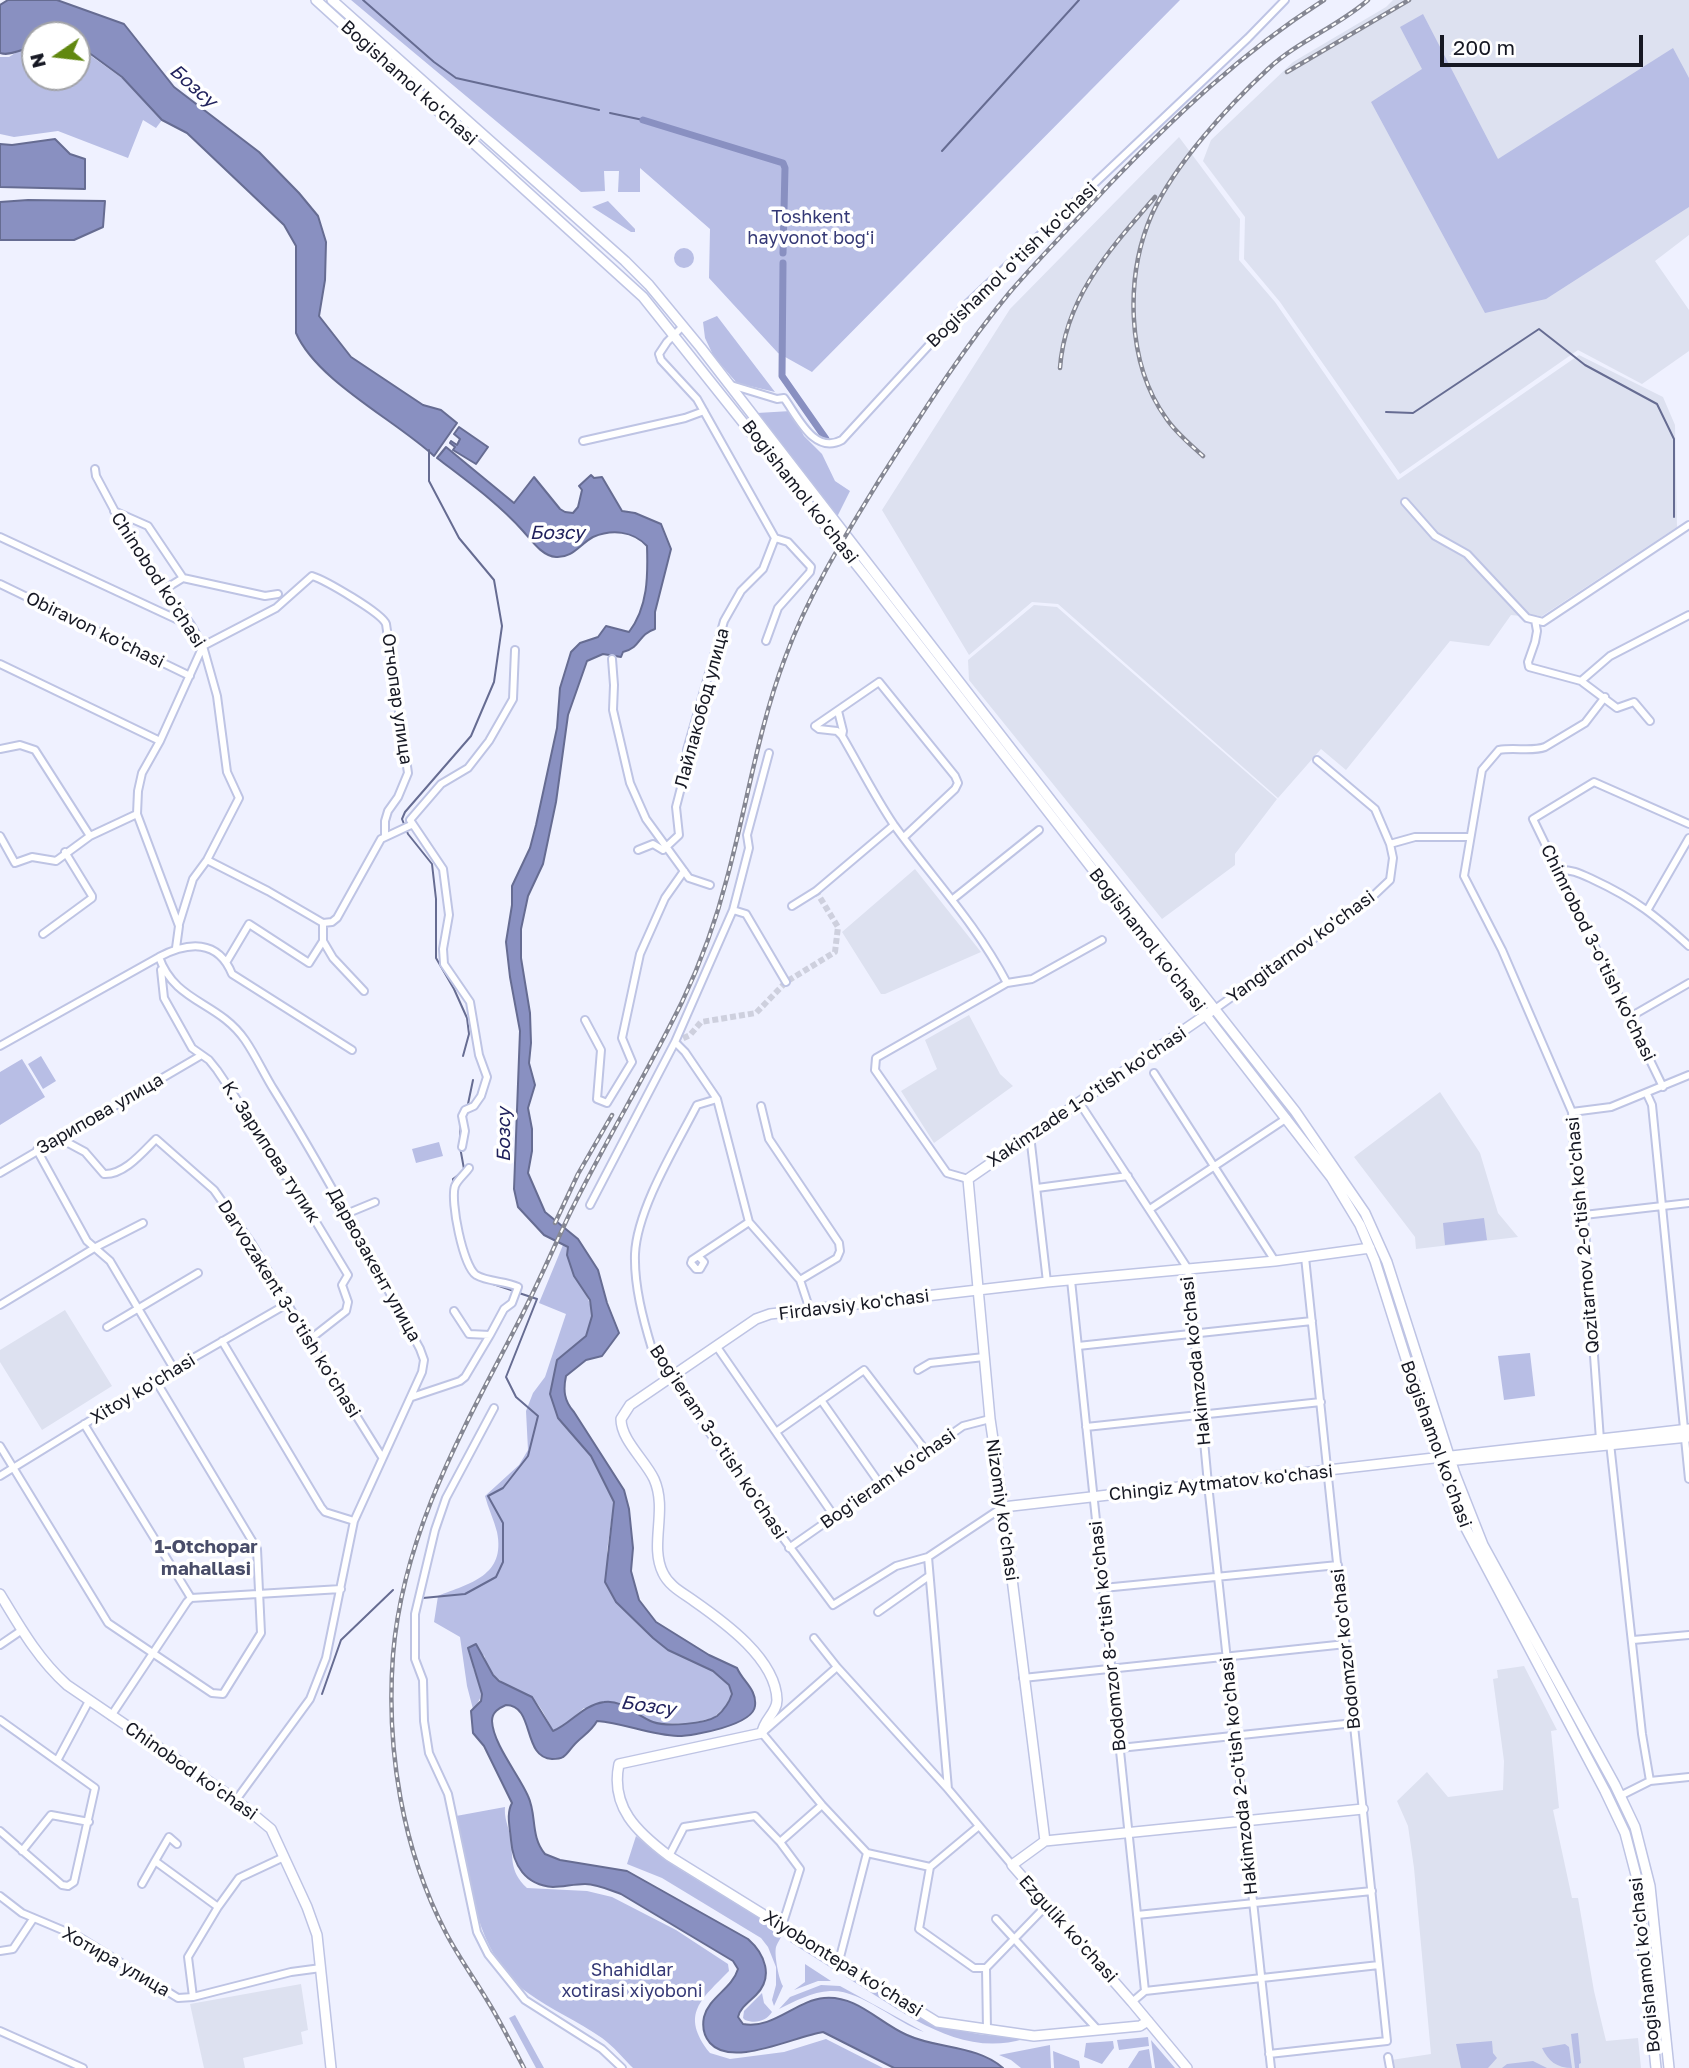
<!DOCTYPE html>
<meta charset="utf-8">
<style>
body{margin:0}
#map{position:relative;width:1689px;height:2068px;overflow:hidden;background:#eff1ff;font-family:"Golos Text",sans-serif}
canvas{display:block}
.north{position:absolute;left:21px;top:21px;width:70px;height:70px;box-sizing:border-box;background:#fff;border:2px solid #a2a3a7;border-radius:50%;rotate:256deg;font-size:19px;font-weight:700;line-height:28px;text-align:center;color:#161823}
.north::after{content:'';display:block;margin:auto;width:24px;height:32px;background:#618810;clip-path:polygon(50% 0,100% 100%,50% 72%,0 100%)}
.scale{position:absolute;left:1440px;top:35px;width:203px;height:32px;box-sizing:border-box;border:4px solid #161823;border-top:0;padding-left:9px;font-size:21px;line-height:24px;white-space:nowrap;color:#161823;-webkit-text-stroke:5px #fff;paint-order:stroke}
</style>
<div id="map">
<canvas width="1689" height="2068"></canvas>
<div class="north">N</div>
<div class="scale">200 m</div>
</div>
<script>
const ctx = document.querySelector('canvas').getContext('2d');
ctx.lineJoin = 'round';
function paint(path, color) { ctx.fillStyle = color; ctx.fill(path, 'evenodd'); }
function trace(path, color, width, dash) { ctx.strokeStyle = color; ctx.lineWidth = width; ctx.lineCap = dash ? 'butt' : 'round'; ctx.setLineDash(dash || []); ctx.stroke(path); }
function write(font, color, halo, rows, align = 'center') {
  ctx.font = font + ' "Golos Text",sans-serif'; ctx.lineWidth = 7; ctx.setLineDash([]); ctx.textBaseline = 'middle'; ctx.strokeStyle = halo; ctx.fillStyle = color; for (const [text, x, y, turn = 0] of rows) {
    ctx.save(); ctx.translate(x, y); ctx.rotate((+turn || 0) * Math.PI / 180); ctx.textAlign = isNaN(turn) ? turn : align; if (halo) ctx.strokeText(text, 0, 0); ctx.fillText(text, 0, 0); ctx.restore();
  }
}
const built = new Path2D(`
 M1393 0H1689V235L1655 261 1689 310V351L1642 384 1578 350 1400 474 1280 302 1244 259 1245 217 1203 161 1211 140 1293 62 1386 7Z
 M1179 137 1240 219 1239 260 1275 302 1398 480 1579 355 1663 397 1675 425 1677 527 1539 618 1511 615 1489 646 1450 641 1346 770 1321 749 1278 798 1058 604 1032 602 969 655 882 510 1010 309Z
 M1034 605 1057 607 1277 799 1235 854V865L1162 919 969 680 968 660Z
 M915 869 981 952 885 994H881L842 932Z
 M969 1015 1000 1074 1013 1086 934 1143 901 1091 937 1069 925 1040Z
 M1440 1092 1480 1153 1498 1213 1518 1237 1416 1249 1415 1237 1354 1157Z
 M65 1310 112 1386 42 1430 0 1362V1350Z
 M1524 1666 1557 1730 1551 1731 1559 1808 1553 1810 1572 1898H1578L1594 1991 1606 2041 1638 2038 1641 2068H1392L1391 2060 1431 2054 1414 1868 1408 1826 1397 1801 1427 1772 1448 1797 1503 1790 1504 1761 1493 1679 1498 1678 1497 1670Z
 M301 1984 308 2030 301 2032 303 2044 243 2058 245 2068H204L190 2004Z`);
const green = new Path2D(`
 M351 0H1180L812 372 778 353 709 278 710 229 640 168V192H618L619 171H604L605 191 581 192Z
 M1423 14 1498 159 1673 48 1689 78V207L1546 299 1485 313 1371 102 1422 69 1400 27Z
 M77 46 122 78 162 120 156 128 143 120 128 158 58 131 14 137 0 134V57H9L23 48 35 53V77H77Z
 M608 201 635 229V232H631L592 207Z
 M674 258a10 10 0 1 1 20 0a10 10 0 1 1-20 0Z
 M717 316 775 392 737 383 714 357 705 338 703 322Z
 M791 411 804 436 822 454 835 481 850 491 837 517 757 413Z
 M41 1056 56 1081 43 1089 28 1064Z
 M22 1059 45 1097 0 1125V1072Z
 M439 1142 443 1156 416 1163 412 1149Z
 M1484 1218 1487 1240 1445 1245 1443 1223Z
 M563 1245 568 1247C567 1277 607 1306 587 1335 580 1344 567 1353 557 1360L558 1418 591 1456 614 1502 607 1551 616 1602 668 1650 713 1671 723 1678 729 1685 732 1694 725 1707 713 1718 688 1724 654 1723 584 1708 561 1728 553 1731C548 1722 543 1710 536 1702 515 1682 492 1688 484 1655L473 1668C480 1685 487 1694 473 1709L467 1686 460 1637 434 1622 438 1596C470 1583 506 1576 497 1532 494 1520 488 1508 485 1496L519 1465 528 1450 526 1411 533 1393 545 1377 566 1314 539 1303Z
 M1530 1353 1535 1396 1504 1400 1498 1356Z
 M505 1807C504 1817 508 1826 510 1835 514 1857 508 1870 527 1888L587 1891 612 1897 676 1930 728 1964 729 1971C702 1999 679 2014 710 2053L730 2059 784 2052 826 2039 883 2068H633C623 2058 613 2046 602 2038 578 2021 551 2010 528 1993 474 1954 469 1876 456 1816Z
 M636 1836 673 1865 782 1932C782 1938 778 1941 776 1947 774 1955 779 1980 783 1986L774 2006 772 2000 776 1985V1967L768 1947 761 1938 662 1878 627 1864Z
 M793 1937 839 1966 836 1971 790 1942Z
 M805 1964 831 1981H818L794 1990 805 1982Z
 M848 1972 933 2025 978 2034 1024 2039C957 2059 900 2009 846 1977L845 1974Z
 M821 1985 840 1986 924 2032C895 2022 860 1989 830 1991 812 1992 795 2001 779 2009L790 1997Z
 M762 1993 764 2003 772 2012C766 2021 756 2024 745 2020L743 2018 744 2011Z
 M515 2015 544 2068H536L509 2018Z
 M1578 2033 1581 2063 1579 2064V2068H1575L1571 2034Z
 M1148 2037 1149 2046 1119 2050 1117 2040Z
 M1151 2040 1175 2068H1155Z
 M1113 2041 1114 2048 1102 2064 1084 2057 1086 2043Z
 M1492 2041 1493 2053 1497 2058 1488 2068H1461L1456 2044Z
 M1565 2044 1569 2047 1572 2068C1557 2068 1548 2061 1542 2048Z
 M1050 2045 1051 2068H1021L1011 2060 999 2055Z
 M1149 2049 1152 2068H1128L1139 2051Z
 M1053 2051 1079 2061 1080 2068H1054Z
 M1533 2061 1547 2068H1502L1507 2064Z`);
const water = new Path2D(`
 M8 0H57L124 24 174 87 259 152 299 193 318 216 326 242 325 280 319 316 351 357 423 405 441 410 457 423 434 456C395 420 317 381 296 333V246L284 225 187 133 162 120 122 77 77 44V35H35V49C22 46 13 57 0 53V5Z
 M55 139 70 154 85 159V189L0 187V144L12 145Z
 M28 200 105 201 103 227 74 240H0V202Z
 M459 427 488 447 476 464 453 450 455 447 450 443 451 441 457 445 460 439 454 434Z
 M446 447 514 503 534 477 560 509 565 512 573 513 578 507 582 490 579 486 591 475 594 478 602 477 622 511 635 513 661 524 671 549 655 612V629C637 635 642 647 623 652L621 657 603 654 587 661 568 715 556 802 543 864 528 896 521 929V958L530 1013 531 1043 529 1063 535 1085 528 1108 532 1129V1151L528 1173 545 1212 578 1239 598 1270 607 1303 619 1333 602 1356 586 1360 566 1376C563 1390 564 1401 574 1412L624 1490 629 1509 633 1548 631 1571 639 1600 656 1622 709 1655 737 1668C743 1682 757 1689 755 1706 753 1725 694 1736 678 1736 650 1735 624 1723 597 1721 591 1732 582 1736 574 1745 571 1748 567 1755 563 1757 560 1759 555 1759 552 1759 522 1758 535 1705 506 1705 499 1708 492 1712 492 1721 493 1744 519 1775 528 1796 537 1815 530 1836 545 1854L560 1860 627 1871 748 1939C765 1954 774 1977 756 1995 749 2002 740 2008 738 2017L743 2024C772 2030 797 2000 824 1998 857 1995 879 2023 907 2035 937 2049 977 2045 1003 2068H894L823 2032C793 2037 732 2068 710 2043 704 2036 702 2027 704 2017 709 1997 732 1989 738 1969L733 1961 621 1894C610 1890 597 1884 585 1884 574 1884 563 1887 553 1887 525 1885 513 1865 511 1840 510 1827 506 1814 512 1803L484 1746 473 1733 471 1711 481 1701 482 1694 468 1648 476 1644 493 1675 499 1681 532 1697 553 1731C571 1724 582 1705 604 1702 622 1699 637 1716 653 1722 667 1727 705 1724 717 1716 724 1710 729 1703 732 1694L729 1685 713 1671 668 1650 653 1638 616 1602 605 1582 614 1502 591 1456 558 1418 550 1394 557 1360 586 1336 592 1316 590 1300 574 1276 567 1255 568 1247 544 1235 518 1207 514 1189 520 1031 510 977 506 942 512 905V886L530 848 536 825 557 728 560 688 571 652 580 643 598 637 606 626 629 632C648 607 648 576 647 546 633 531 612 529 593 537 580 544 573 558 556 557 542 556 532 541 523 531 498 503 467 481 437 458Z`);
const stream = new Path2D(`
 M363 0 434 62 456 78 599 110
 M610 113 643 120
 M942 151 1079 0
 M1386 412 1413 413 1539 329 1585 365 1657 404 1674 439V517
 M429 450V481L459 538 494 580 502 626 494 682 471 736 405 812 402 819 408 834 432 864 436 899V958L454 989 467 1018 469 1034 463 1056
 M461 1114 468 1104 473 1080
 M460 1138 461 1123
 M460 1147 464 1169
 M453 1185V1179L461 1173
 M493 1284 514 1291
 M423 1598 465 1594 496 1577 503 1562V1523L488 1496 503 1488 528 1456 538 1416 516 1397 506 1377 537 1299 519 1293
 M322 1694 341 1640 393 1590`);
const canal = new Path2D(`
 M643 120 783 163 785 168 783 253
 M783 263 782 376 826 439`);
const streetTunnel = new Path2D(`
 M675 1042 690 1035 701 1022 756 1013 786 982 835 952 838 927 816 891`);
const street = new Path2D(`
 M683 326 667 342 659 354 661 360 697 399 775 538 788 542 811 567 810 572 778 608 766 641
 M731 385 777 399 784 398C798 417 814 455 842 440L965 306 1248 38 1285 0
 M583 441 685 418 704 411
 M95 469 96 476 127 534 191 625 203 646 217 696 227 772 239 798 207 860 193 879 179 924
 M1405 502 1435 536 1467 554 1527 618 1543 622 1689 525
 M114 511 148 526 183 578
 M0 537 189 625
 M0 584 190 676
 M165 589 183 578 265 596 278 594
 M1535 620 1537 631 1535 642 1528 662 1529 667 1581 681 1617 708 1634 702 1650 721
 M612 659 614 685 613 710 630 783 646 819 689 878 710 885
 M0 664 160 741
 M1581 681 1610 656 1689 615
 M838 711 843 731 842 736
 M815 726 819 729 837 731 842 736C859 765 875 797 894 825 933 879 975 922 1007 983
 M815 726 879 682 955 776 958 783 955 789 904 837
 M0 749 20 745 35 750 90 836
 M0 836 15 863 32 857 56 861 90 836 137 814
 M1390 844 1415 837H1469
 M638 850 653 844 663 850 679 835 676 807 686 768 687 750 724 621 741 591 763 569 775 538
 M207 860 268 891 323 923 332 922 337 918 381 839 411 825
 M1558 870C1572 869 1581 874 1594 880 1635 899 1656 916 1689 946
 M953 899 1039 830
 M792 906 816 891 894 825
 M1648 909 1689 838
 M733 910 746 914 786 982
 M43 934 92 898V896L65 852
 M323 941 333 958 364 991
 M176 948 179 926 137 814 138 791 142 773 160 741 203 646 276 608 312 576C325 580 382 613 386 624L408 773 398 797 388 811 385 821V836
 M159 957C175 1003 218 1001 245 1040 256 1056 264 1074 274 1090 326 1174 373 1262 420 1349L424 1360 422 1372 354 1521 326 1658 310 1699 236 1800
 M227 961 249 924 309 963 323 941V923
 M161 970 164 998 192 1048 209 1060 217 1070 256 1128 282 1174 290 1179 348 1275 342 1285 348 1302 346 1311 309 1340
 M1215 1009 1371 898 1390 880 1393 858 1390 844 1375 809 1317 760
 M1630 1017 1689 983
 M585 1020 601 1050 597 1099 607 1103 632 1062 622 1038 640 954 665 898 684 871
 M675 1042 733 910 749 848 747 835 769 753
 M0 1046 159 957C188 942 218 939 232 974L352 1050
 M1154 1073 1275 1261
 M1663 1087 1533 819 1594 782 1689 824
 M1647 1094 1652 1105 1689 1479
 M717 1099 697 1105C676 1146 637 1209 635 1254 634 1286 643 1319 652 1349L769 1519 833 1605 896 1566 928 1557 1003 1507
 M1079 1102 1188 1269 1208 1484 1271 2068
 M761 1106 769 1139 839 1243 840 1251 837 1258 800 1280
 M1572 1112 1611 1107 1689 1075
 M1030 1135 1047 1282
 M59 1138 85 1152 104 1174C124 1175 142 1153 156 1139L214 1190 252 1244 309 1340 382 1457
 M462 1147 465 1131 462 1116 465 1110 474 1106 481 1096 487 1077 479 1055 470 1002 444 964 443 949 449 915 443 869 410 820 441 784 468 768 489 741 513 699 515 650
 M37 1150 87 1241 110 1261 174 1369
 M0 1173 200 1056
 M968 1179 947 1173 875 1070 876 1058 1007 983 1032 979 1102 940
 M1037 1188 1128 1176
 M590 1205 675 1042 685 1052 717 1099 749 1222 800 1280 810 1310
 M1150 1209 1287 1118
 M346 1214 375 1202
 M1584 1215 1689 1203
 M699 1257 704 1262 700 1269H696L691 1263 692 1260 749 1222
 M1071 1280 1145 1991
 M0 1305 96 1247 143 1223
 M454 1311 469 1334 490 1335 504 1309 512 1303 518 1287C506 1281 488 1282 476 1275 463 1266 450 1201 455 1186 458 1179 465 1174 469 1168
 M107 1327 198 1273
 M222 1341 321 1507 325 1512 354 1521
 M1078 1346 1312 1321
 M717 1347 834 1516
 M918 1370 930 1363 984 1357
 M412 1397 460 1381 465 1377 490 1335
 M821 1400 880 1484
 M494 1408 446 1498 435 1530 415 1614V1659L423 1680 424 1721 429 1753 448 1794 477 1932 488 1954 525 2000 602 2049 622 2068
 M84 1424 191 1598
 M1086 1427 1321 1402
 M776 1432 864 1370 926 1451
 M1600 1440 1584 1215 1574 1147 1572 1112 1502 950 1464 876 1482 770 1499 750C1514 747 1532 752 1545 747L1585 723 1605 697
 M1610 1443 1642 1734 1650 1781
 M0 1446 108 1623 212 1693 223 1694 261 1633 257 1549 156 1381
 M0 1476 174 1369 287 1304
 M789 1548 963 1426 990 1419
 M928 1557 948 1789
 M1103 1588 1338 1565
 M878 1612 929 1576
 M814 1638 837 1667 948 1789 1012 1865
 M1633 1640 1689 1635
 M0 1645 22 1630
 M837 1667 762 1733 822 1805 867 1853 930 1867 979 1826
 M1023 1678 1346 1644
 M111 1716 187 1602 191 1598 341 1589
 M0 1720 95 1788 74 1882 68 1886 62 1885 0 1831
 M1120 1748 1354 1723
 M58 1759 89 1701
 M1620 1796 1650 1781 1689 1777
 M780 1842 822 1805
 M22 1851 51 1815 89 1822
 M669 1856 684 1827 755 1816 780 1842 800 1869 782 1926
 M155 1861 169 1837 177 1844
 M930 1867 919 1929 974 1968H986
 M142 1884 155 1861 218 1907
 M0 1896 22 1913 79 1937 178 1998 193 1997 291 1972 321 1968
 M1137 1915 1372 1891
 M996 1919 1097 2029
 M0 1951 13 1949 33 1919
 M839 1961 867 1853
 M193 1997 188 1957 218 1907 239 1878 284 1857
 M1132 2002 1145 1991 1379 1965
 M987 2030 986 1968 1047 1905
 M0 2031 83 2068
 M1269 2054 1387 2041 1305 1257
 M1388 2057 1390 2068`);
const secondary = new Path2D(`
 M316 0 643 297 867 578 1331 1177 1360 1225 1375 1261 1431 1438 1463 1523 1605 1791 1625 1833 1636 1875 1656 2068
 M332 0 625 261 649 285 701 348 1087 847 1295 1111 1365 1213 1387 1262 1455 1474 1483 1545 1615 1785 1635 1827 1650 1886 1669 2068
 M1447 1461 1689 1437
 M1003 1507 1689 1429
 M0 1594C20 1627 38 1659 67 1685L236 1800 271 1829 307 1907 317 1935 331 2068
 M1045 1841 1003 1507 990 1419 968 1179 1210 1012
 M1148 2021 1140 2026 1034 2036 937 2022 669 1856C637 1832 610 1807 619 1764L762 1733C763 1720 777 1713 777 1700 776 1659 724 1622 694 1601 683 1593 669 1586 663 1573 649 1545 668 1510 654 1479 645 1460 621 1440 621 1419L630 1405 756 1319 770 1314 1047 1282 1275 1261 1370 1248
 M1187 2068 1132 2002 1012 1865 1045 1841 1363 1809`);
const rail = new Path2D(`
 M1287 72 1409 0
 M1060 368C1065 297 1111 248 1155 197
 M1203 456C1190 444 1176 433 1166 418 1126 363 1125 275 1152 214 1175 164 1227 107 1268 69 1298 41 1337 27 1368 0
 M555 1223 578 1174 612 1115
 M524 2068C513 2047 502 2025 490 2005 476 1981 459 1958 446 1933 402 1849 386 1749 393 1655 403 1532 464 1428 519 1321 537 1286 553 1249 570 1213 605 1142 647 1073 682 1002 701 962 716 921 727 878 747 805 758 729 785 658 808 595 845 536 880 479 921 415 961 351 1010 292 1041 256 1075 222 1107 187 1174 117 1242 52 1324 0`);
const streetNames = [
 ["Bogishamol ko'chasi",409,83,42],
 ["Bogishamol o'tish ko'chasi",1012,265,-44],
 ["Bogishamol ko'chasi",800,492,52],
 ["Chinobod ko'chasi",158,580,57],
 ["Obiravon ko'chasi",95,630,26],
 ["Отчопар улица",397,699,82],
 ["Лайлакобод улица",702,708,-75],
 ["Bogishamol ko'chasi",1147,940,52],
 ["Yangitarnov ko'chasi",1301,947,-36],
 ["Chimrobod 3-o'tish ko'chasi",1598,953,64],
 ["Xakimzade 1-o'tish ko'chasi",1087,1097,-34],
 ["Зарипова улица",100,1114,-30],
 ["К. Зарипова тупик",271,1152,57],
 ["Qozitarnov 2-o'tish ko'chasi",1583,1235,-95],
 ["Дарвозакент улица",374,1265,61],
 ["Firdavsiy ko'chasi",854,1305,-7],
 ["Darvozakent 3-o'tish ko'chasi",289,1309,58],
 ["Hakimzoda ko'chasi",1196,1361,-96],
 ["Xitoy ko'chasi",143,1389,-31],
 ["Bog'ieram 3-o'tish ko'chasi",718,1442,56],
 ["Bogishamol ko'chasi",1436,1444,70],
 ["Bog'ieram ko'chasi",888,1479,-35],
 ["Chingiz Aytmatov ko'chasi",1221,1483,-6],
 ["Nizomiy ko'chasi",1002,1510,82],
 ["Bodomzor 8-o'tish ko'chasi",1108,1636,-96],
 ["Bodomzor ko'chasi",1346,1649,-96],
 ["Chinobod ko'chasi",191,1771,35],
 ["Hakimzoda 2-o'tish ko'chasi",1239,1776,-96],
 ["Ezgulik ko'chasi",1068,1929,48],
 ["Хотира улица",116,1962,30],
 ["Xiyobontepa koʻchasi",843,1964,32],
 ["Bogishamol ko'chasi",1645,1965,-96]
];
const parkNames = [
 ["Toshkent",811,217],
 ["hayvonot bogʻi",811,238],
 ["Shahidlar",632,1970],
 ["xotirasi xiyoboni",632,1991]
];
const waterNames = [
 ["Бозсу",193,86,41],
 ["Бозсу",557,533],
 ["Бозсу",504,1135,-90],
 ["Бозсу",648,1706,8]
];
const neighbourhoodNames = [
 ["1-Otchopar",206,1547],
 ["mahallasi",206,1569]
];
paint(built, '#dde1f0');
paint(green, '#b8bee5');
paint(water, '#8990c1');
trace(water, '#666c92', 2);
trace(stream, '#666c92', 2);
trace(canal, '#8990c1', 7);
trace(streetTunnel, '#ced0de', 6, [6, 3]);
trace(street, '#bec4e4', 10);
trace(secondary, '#bec4e4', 12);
trace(street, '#fff', 6);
trace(secondary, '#fff', 9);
trace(rail, '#858793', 4.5);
trace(rail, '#fff', 2, [5]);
write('18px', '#161823', '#fff', streetNames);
write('18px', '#353976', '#fff', parkNames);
write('italic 19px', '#21225d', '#fff', waterNames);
write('bold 19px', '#494d69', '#fff', neighbourhoodNames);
</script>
